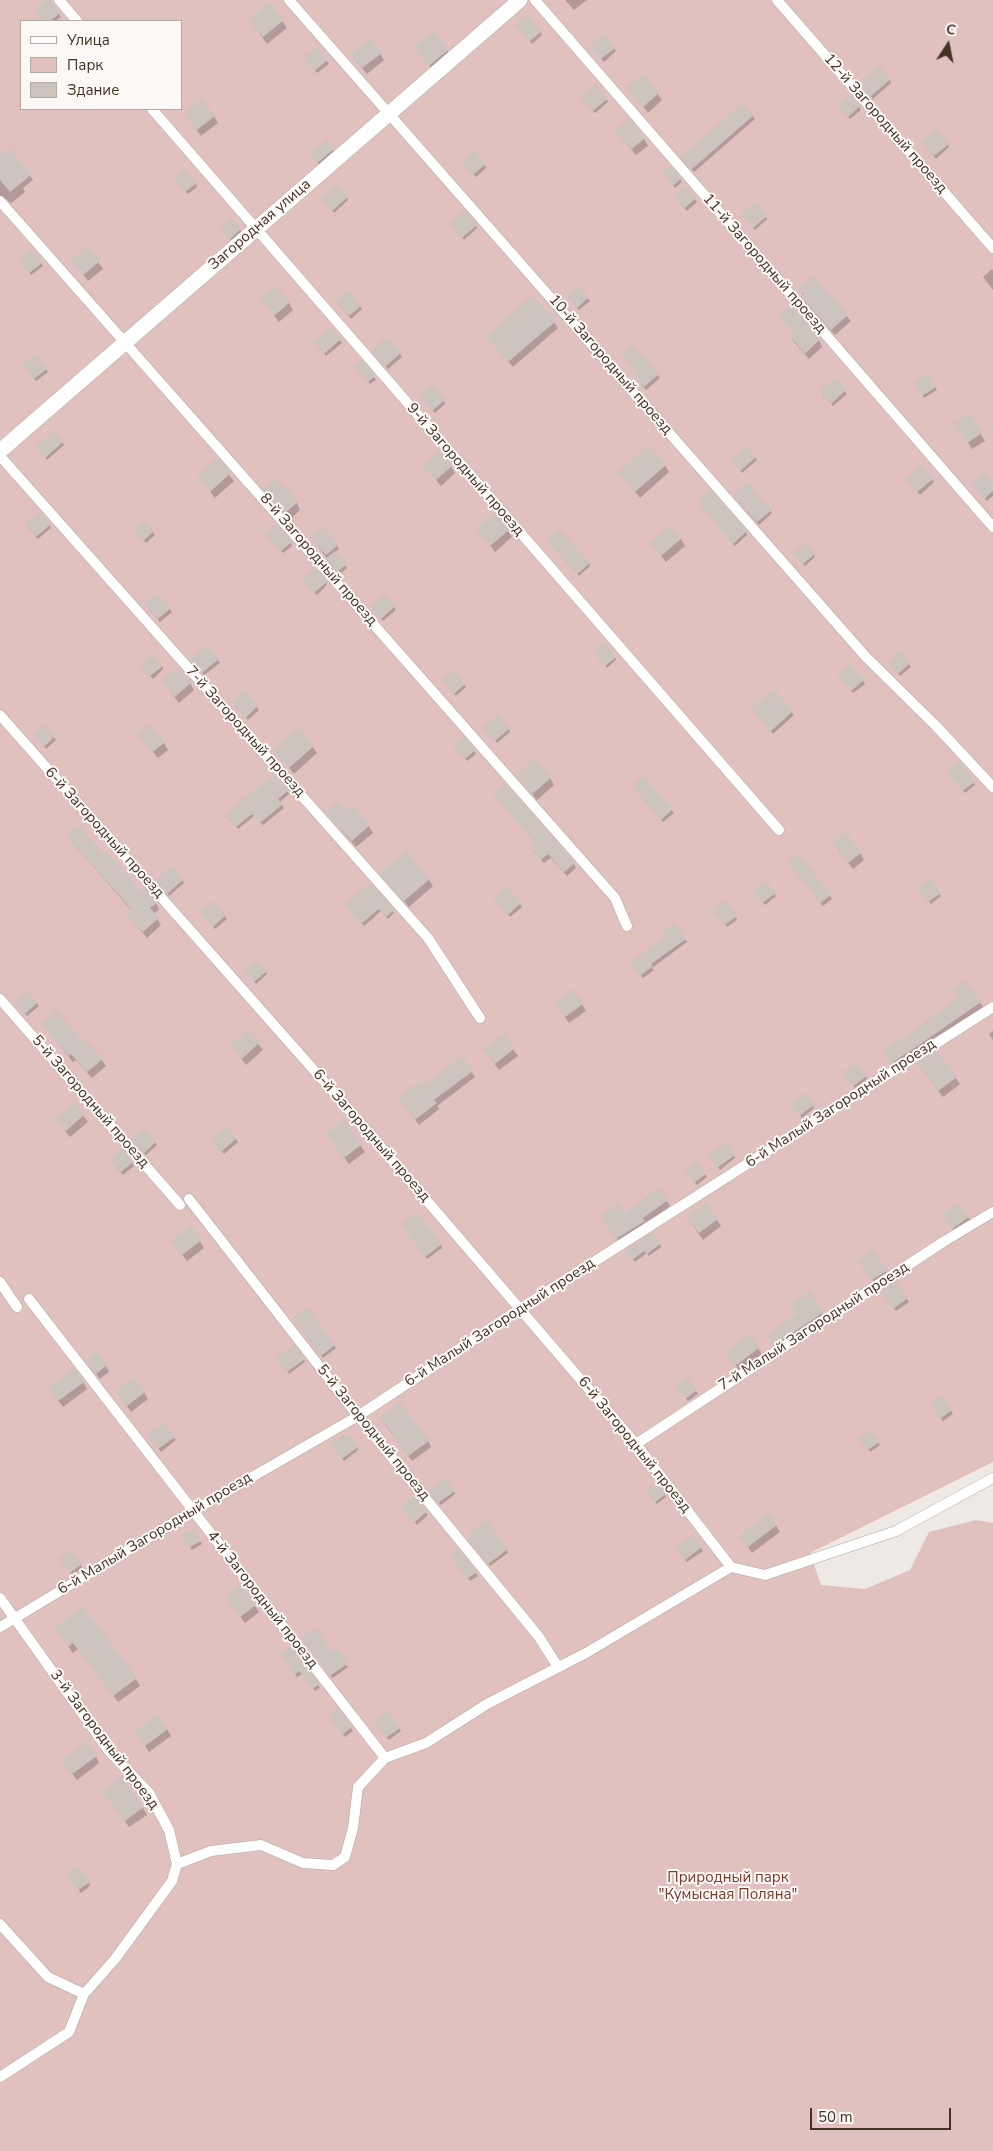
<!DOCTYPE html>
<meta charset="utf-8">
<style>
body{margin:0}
#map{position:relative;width:993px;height:2151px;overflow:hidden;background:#efe9e5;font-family:"Nunito Sans",sans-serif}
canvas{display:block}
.legend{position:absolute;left:20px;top:20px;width:162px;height:90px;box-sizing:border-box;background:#fbf8f6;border:1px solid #b1aaa2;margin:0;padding:6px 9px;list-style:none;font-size:15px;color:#413423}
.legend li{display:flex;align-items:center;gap:10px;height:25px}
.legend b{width:25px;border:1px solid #b1aaa2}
.north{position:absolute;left:923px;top:20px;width:50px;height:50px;-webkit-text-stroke:4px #fbf8f6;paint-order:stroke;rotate:11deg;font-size:14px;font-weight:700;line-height:20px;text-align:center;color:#413423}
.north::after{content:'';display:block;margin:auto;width:18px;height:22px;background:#413423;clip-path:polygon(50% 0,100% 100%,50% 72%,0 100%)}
.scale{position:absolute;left:810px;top:2108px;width:141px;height:22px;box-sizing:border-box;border:2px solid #413423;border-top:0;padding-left:6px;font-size:15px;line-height:18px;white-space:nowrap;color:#413423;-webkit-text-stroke:4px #fbf8f6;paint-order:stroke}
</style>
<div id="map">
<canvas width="993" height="2151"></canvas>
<ul class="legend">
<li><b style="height:6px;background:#fff"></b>Улица</li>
<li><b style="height:14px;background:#e0c1be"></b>Парк</li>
<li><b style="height:14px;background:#cdc4bd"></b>Здание</li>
</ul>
<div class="north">С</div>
<div class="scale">50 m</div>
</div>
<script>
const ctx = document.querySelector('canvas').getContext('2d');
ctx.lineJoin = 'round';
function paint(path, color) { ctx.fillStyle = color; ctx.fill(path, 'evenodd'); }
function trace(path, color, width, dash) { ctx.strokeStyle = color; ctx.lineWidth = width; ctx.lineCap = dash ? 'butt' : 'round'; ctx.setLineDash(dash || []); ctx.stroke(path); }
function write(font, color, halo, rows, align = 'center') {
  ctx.font = font + ' "Nunito Sans",sans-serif'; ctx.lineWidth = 4; ctx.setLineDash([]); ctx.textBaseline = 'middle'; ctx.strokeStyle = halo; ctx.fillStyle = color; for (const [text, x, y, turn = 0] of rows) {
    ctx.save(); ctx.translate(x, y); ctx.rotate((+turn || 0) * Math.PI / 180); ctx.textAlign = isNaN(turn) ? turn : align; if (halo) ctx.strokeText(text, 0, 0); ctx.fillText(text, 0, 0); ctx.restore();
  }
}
const green = new Path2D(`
 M0 0H993V1462L810 1553 821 1585 865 1589 910 1570 929 1532 976 1520 993 1523V2151H0ZM21 21H181V109H21Z`);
const shadow = new Path2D(`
 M49 0 61 17 55 21H44L37 13Z
 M565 0H587L574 10Z
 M270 4 287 28 267 44 250 20Z
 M518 28 541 32 542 35 532 44Z
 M415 47 447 50 451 57 434 72Z
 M614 48 616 51 604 62 593 49Z
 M318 49 329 64 317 73 307 61Z
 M380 54 384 60 367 74 356 61Z
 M890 80 891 83 873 99 864 89Z
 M629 88 658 94 662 100 648 113Z
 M606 99 608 102 595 113 583 100Z
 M859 107 861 110 850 119 842 109Z
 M186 114 214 116 218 123 201 136Z
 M753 116 755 119 694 172 684 160Z
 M617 131 644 139 648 146 636 155Z
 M948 144 949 147 936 159 925 145Z
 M9 150 33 180 23 188 25 192 11 203 5 198 0 200V157Z
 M333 150 335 153 320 165 313 157Z
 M465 165H485L486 168 476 177Z
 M665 176 680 179 682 182 675 188Z
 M177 181 196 184 197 187 188 194Z
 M685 187 697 202 687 211 677 199Z
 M347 197 348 200 334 213 324 201Z
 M766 216 767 219 755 230 745 217Z
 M233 220 242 233 232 242 224 232Z
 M476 225 477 228 464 240 453 227Z
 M88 248 103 269 88 281 73 260Z
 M22 263H41L43 266 31 275Z
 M992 269 993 271V290L983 277Z
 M813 277 851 321 835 335 806 302 800 288Z
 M580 288 590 301 579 310 571 301Z
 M262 299 289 303 293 310 279 322Z
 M337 302 360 306 362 309 351 319Z
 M780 315 819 340 822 347 809 359 795 343 791 337 795 334Z
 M554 322 558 328 513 367 487 336Z
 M331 330 342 343 326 356 318 346Z
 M633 347 660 378 646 390 637 379 638 373Z
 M375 354H400L402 357 388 369Z
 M26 368 46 369 48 372 36 381Z
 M357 369 374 377 376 380 370 384Z
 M927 375 937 390 924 398 915 383Z
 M835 379 847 394 833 406 823 395Z
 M422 399 444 401 445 404 435 413Z
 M969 415 985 441 972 449 956 423Z
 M62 442 64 445 47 460 39 450Z
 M755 457 757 460 742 473 734 463Z
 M218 460 234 481 215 498 199 476Z
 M665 465 669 472 640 498 619 472Z
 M425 466H451L455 473 441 486Z
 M932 479 934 482 920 495 909 482Z
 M993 483V496L987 501 974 487Z
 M265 489 297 503 300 510 290 520Z
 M736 498 770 510 772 513 759 525Z
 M701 504 746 532 747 535 735 546Z
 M50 525 51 528 38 539 27 527Z
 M478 529 508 530 512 537 495 552Z
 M153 532 155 535 146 543 137 533Z
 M269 537 291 543 292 546 283 553Z
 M681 539 685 546 666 562 651 543Z
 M314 541 337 546 339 549 335 552 347 568 339 575Z
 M549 542 589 563 590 566 579 576Z
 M814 554 815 557 805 566 797 556Z
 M305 582H326L327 585 317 595Z
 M384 596 396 610 383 621 373 609Z
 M148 608 170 609 172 612 160 622Z
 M207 647 220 663 204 675 194 663Z
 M900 653 911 667 900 676 890 665Z
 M597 656 615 657 616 660 607 668Z
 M162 666 163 669 153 679 143 668Z
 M841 679 863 681 865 684 853 693Z
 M163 682 190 683 194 690 179 703Z
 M445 683 464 684 466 687 456 696Z
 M774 690 794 715 773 734 754 712Z
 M245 693 259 710 248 720 235 706Z
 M44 726 56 740 46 749 36 737Z
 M509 729 510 732 497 743 487 731Z
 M139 734 164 743 168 750 158 758Z
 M313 747 317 753 294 774 275 750Z
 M457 749 474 751 476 754 467 761Z
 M950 774 974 782 975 785 965 793Z
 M517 775 550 778 554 785 537 800Z
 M643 778 674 813 663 822 635 789Z
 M287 791 289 794 280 802 284 808 263 825 254 816 238 829 228 818Z
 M495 795 574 864 576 868 567 876 551 858 544 863 533 851 535 842Z
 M327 812 347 813 369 826 373 833 356 847Z
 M67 836 104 856 142 894 156 903 159 909 154 914 161 925 147 938 128 914 132 911Z
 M838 850 860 853 864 860 853 869Z
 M791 865 830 896 832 899 823 906Z
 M382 874 429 880 433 886 409 907Z
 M182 880 184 883 169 896 158 883Z
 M921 890 939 893 941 896 931 904Z
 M756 894H775L776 896 765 905Z
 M496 901 520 904 522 907 510 917Z
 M214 902 227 919 215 929 204 916Z
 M345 905 393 911 394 913 388 919 381 911 364 926Z
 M716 912 736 917 737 920 727 927Z
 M666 937 685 939 687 942 652 968 654 970 643 978 633 966Z
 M266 971 267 974 256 984 248 974Z
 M27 992 39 1006 27 1016 18 1005Z
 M959 998 980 1002 983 1007 913 1057 905 1047Z
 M555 1003 582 1004 586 1011 569 1023Z
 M43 1024 85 1045 102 1060 106 1066 92 1078 76 1060 73 1062Z
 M248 1031 263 1050 246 1065 232 1045Z
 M993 1031V1040L989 1034Z
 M504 1036 518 1056 499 1070 489 1056Z
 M906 1052 908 1055 895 1065 886 1053Z
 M937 1052 960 1084 943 1097 923 1071Z
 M462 1058 475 1077 437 1106 439 1109 419 1125 403 1104Z
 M846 1076H866L867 1079 855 1088Z
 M74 1104 88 1122 70 1137 56 1119Z
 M813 1106 814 1108 802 1118 794 1107Z
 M344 1122 365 1152 349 1164 327 1134Z
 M236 1139 238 1142 224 1154 215 1143Z
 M155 1142 157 1145 146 1155 135 1143Z
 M734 1156 735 1158 720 1170 712 1159Z
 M113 1162 132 1163 134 1166 123 1175Z
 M688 1173 705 1174 707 1177 697 1185Z
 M667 1201 670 1206 621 1244 605 1223Z
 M968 1217 970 1220 954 1231 945 1218Z
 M688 1218 717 1220 721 1226 703 1240Z
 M404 1227 441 1245 442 1248 427 1259Z
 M200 1241 204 1248 187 1261 177 1248Z
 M660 1244 661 1247 649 1256 647 1253 635 1262 628 1253Z
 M873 1252 891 1278 877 1286 864 1268Z
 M896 1283 909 1302 896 1311 884 1295Z
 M810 1293 826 1319 777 1351 771 1343 798 1313Z
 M296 1321 334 1345 336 1348 323 1358Z
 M758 1348 762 1355 740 1372 731 1359Z
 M304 1359 305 1362 289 1374 279 1361Z
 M90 1366H106L109 1372 100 1379Z
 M687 1379 698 1394 688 1401 679 1389Z
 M83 1382 87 1389 63 1407 54 1395Z
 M117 1392H144L148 1399 131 1412Z
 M933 1407 951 1411 953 1414 943 1421Z
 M384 1423 428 1441 431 1447 412 1461Z
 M151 1438H174L176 1440 161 1452Z
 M862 1441 878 1442 880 1445 870 1452Z
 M357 1447 358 1450 344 1461 335 1448Z
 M454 1491 455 1494 441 1505 431 1494Z
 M649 1494H665L666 1497 657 1504Z
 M413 1498 428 1515 417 1525 404 1509Z
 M776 1525 780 1532 752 1553 741 1536Z
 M194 1530 202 1544 192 1550 183 1536Z
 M471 1543 507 1550 508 1553 490 1566Z
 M701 1548 703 1551 687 1562 679 1551Z
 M452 1558 476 1573 478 1576 470 1581Z
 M63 1563 81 1565 82 1568 72 1575Z
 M231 1604 255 1606 259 1612 245 1623Z
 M60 1635 136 1679 140 1686 118 1702 78 1649 73 1653Z
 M304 1642 333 1654 348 1667 333 1678Z
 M290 1648 318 1685 320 1688 315 1691 302 1674 297 1677 283 1658Z
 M337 1710 353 1731 345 1737 331 1719Z
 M377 1725 399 1728 401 1731 389 1740Z
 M167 1729 171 1736 149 1752 136 1732Z
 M96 1756 99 1763 77 1780 67 1767Z
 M104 1792 143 1808 147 1815 129 1827Z
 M70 1878 89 1883 90 1886 81 1893Z`);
const building = new Path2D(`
 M46 0H50L60 13 50 21H43L34 10Z
 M270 3 284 20 263 37 248 20Z
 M527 14 542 31 529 42 514 25Z
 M434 31 448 50 429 66 414 47Z
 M603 34 615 48 601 59 590 46Z
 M370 38 382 53 362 68 351 54Z
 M318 47 328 60 314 71 304 58Z
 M879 66 891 79 870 97 861 86 866 82 864 80Z
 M643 74 659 93 643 107 627 88Z
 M595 84 607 99 593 111 580 97Z
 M851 95 860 106 848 117 838 106Z
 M202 99 215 116 197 130 184 114Z
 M743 103 754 115 691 170 680 157Z
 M628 119 645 138 632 149 615 131Z
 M937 129 949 144 934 156 922 142Z
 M327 140 334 149 317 163 310 153Z
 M9 148 31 175 10 192 0 180V155Z
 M474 151 486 164 473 175 462 162Z
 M670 166 681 179 673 186 662 173Z
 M185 169 197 183 185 192 174 178Z
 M336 184 348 197 332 211 321 198Z
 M685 186 696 198 685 208 674 196Z
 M755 202 767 216 753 228 741 214Z
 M464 210 477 225 462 238 449 224Z
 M233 219 241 229 229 240 221 228Z
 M88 246 100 261 83 275 71 260Z
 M32 249 42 263 29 273 19 260Z
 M813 276 848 315 831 330 801 296 804 294 798 288Z
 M276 286 290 302 274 316 260 299Z
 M580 286 589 297 577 308 567 297Z
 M348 291 361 306 349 316 336 301Z
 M533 295 556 321 508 362 486 336Z
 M791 305 820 339 805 354 790 336 794 333 779 315Z
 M331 328 341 339 324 354 314 342Z
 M387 337 401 353 385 367 371 351Z
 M633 345 659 374 644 387 633 375 637 372 622 355Z
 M36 355 47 369 34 379 22 365Z
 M361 360 375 376 368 382 354 366Z
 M927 373 936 387 922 396 913 383Z
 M835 378 846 390 831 404 820 391Z
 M432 385 445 400 432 411 419 396Z
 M970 413 982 433 967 443 954 423Z
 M54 431 63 442 45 458 36 447Z
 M649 445 666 465 635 492 618 472Z
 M747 446 756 457 740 471 730 460Z
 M439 451 452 466 436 480 423 466Z
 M218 458 231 473 210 492 197 476Z
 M922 465 933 479 917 492 906 479Z
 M985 472 993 481V491L984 499 971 484Z
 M276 478 298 502 285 513 263 489Z
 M747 482 772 510 757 522 733 495Z
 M710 490 747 531 733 544 697 501Z
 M39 511 51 524 36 537 24 524Z
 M494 513 509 530 490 546 476 529Z
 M145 520 154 531 143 541 134 530Z
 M276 524 292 542 281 551 265 534Z
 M670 525 682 538 661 556 650 543Z
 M323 527 338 545 326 555 310 538Z
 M558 528 590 563 577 574 546 539Z
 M805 543 815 554 803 564 793 553Z
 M335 551 347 564 337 572 325 559Z
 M315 568 327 582 314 593 302 579Z
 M158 593 171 608 158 619 144 604Z
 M384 594 395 606 381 619 370 606Z
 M604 643 616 657 605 666 593 653Z
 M207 645 219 659 202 673 190 660Z
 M900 651 910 663 898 674 887 662Z
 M152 654 163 666 150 676 140 665Z
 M850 664 864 680 851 691 837 676Z
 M177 668 192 682 175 697 161 681Z
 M453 670 465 684 454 694 442 680Z
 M774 689 793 711 770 732 751 709Z
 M245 691 258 706 245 718 232 702Z
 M498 715 510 728 495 741 483 728Z
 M44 724 55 736 44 747 32 734Z
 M149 724 165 742 153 752 137 734Z
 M299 728 314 746 289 768 273 750Z
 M464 737 475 750 465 759 453 746Z
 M535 758 551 778 532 794 516 775Z
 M959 761 975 782 962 791 947 770Z
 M274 775 288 791 278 799 283 804 260 823 252 814 236 827 225 814Z
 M643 776 673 809 661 820 632 786Z
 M505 784 575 863 564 872 548 854 541 860 529 846 534 841 493 794Z
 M338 801 347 811 353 806 370 825 352 841 326 812Z
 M78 825 104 854 107 852 142 892 145 889 157 903 150 908 159 918 143 932 126 914 131 909 66 835Z
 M846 832 861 853 848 863 832 842Z
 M406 851 430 879 404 901 380 874Z
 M799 853 831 895 820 903 788 862Z
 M171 866 183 880 167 894 155 880Z
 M930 878 941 893 928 902 917 887Z
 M766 880 776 893 762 903 753 891Z
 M370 883 394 910 386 917 379 909 361 924 344 905Z
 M507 886 521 903 508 915 493 898Z
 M725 900 737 916 725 925 712 909Z
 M214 901 226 915 213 927 200 912Z
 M675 923 686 939 651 964 653 966 640 976 630 963 665 936 662 933Z
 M257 960 267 971 254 982 244 971Z
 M965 980 981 1002 909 1052 900 1041 958 997 952 989Z
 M572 989 583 1004 565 1017 554 1003Z
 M27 991 38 1002 25 1014 15 1002Z
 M57 1011 85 1043 87 1041 103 1059 87 1072 71 1054 69 1056 41 1024Z
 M249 1029 260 1042 242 1059 230 1045Z
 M504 1034 515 1048 495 1064 483 1049Z
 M898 1039 908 1052 892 1063 883 1050Z
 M938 1051 957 1077 938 1091 917 1063Z
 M462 1056 473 1071 434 1100 437 1103 415 1120 398 1098 420 1081 423 1085Z
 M857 1062 867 1076 853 1086 843 1072Z
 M805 1093 814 1105 799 1116 790 1104Z
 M74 1102 85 1114 66 1131 54 1119Z
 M344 1120 362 1144 344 1158 326 1134Z
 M227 1126 237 1138 221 1152 211 1140Z
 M145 1128 156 1142 144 1153 132 1140Z
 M726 1142 735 1155 717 1168 708 1155Z
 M122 1149 133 1162 121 1172 110 1159Z
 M697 1161 706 1174 694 1183 685 1170Z
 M659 1188 668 1200 643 1218 645 1221 616 1239 600 1217 618 1203 625 1213Z
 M706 1203 718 1219 699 1233 687 1217Z
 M959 1203 969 1217 952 1229 941 1215Z
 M417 1212 442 1244 425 1257 401 1224Z
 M191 1226 202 1240 182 1255 171 1241Z
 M653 1232 661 1243 647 1254 644 1251 632 1260 625 1250Z
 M873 1250 888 1270 872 1280 858 1261Z
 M896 1281 908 1298 893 1309 881 1291Z
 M810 1291 824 1312 773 1346 766 1336 797 1313 791 1304Z
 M307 1307 335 1345 321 1356 293 1317Z
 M749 1334 759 1348 735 1366 725 1352Z
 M294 1345 305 1359 287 1372 276 1358Z
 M97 1351 107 1365 96 1374 85 1360Z
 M74 1368 84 1382 58 1401 48 1388Z
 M134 1377 145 1392 127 1406 116 1391Z
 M687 1377 697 1390 685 1399 675 1386Z
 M941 1395 952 1410 940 1419 930 1404Z
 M400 1402 429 1441 408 1456 380 1417Z
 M164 1422 175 1437 158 1449 147 1434Z
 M870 1430 879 1442 868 1450 858 1438Z
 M347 1433 358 1447 342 1459 331 1445Z
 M445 1478 455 1491 438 1503 428 1491Z
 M657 1482 666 1494 655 1502 646 1490Z
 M413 1496 427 1511 414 1523 401 1506Z
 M769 1513 777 1525 748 1547 739 1536Z
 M486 1520 508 1549 488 1564 468 1540 472 1537 469 1533Z
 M194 1528 201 1541 189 1548 182 1535Z
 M693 1535 702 1547 685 1560 676 1548Z
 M457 1548 477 1572 467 1579 449 1555Z
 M71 1550 82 1564 70 1573 59 1559Z
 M241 1585 256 1605 240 1617 225 1597Z
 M83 1607 137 1678 113 1696 73 1643 68 1647 54 1628Z
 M315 1628 333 1652 337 1649 348 1663 330 1676 301 1638Z
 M290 1647 319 1684 313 1689 299 1671 295 1675 279 1654Z
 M337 1708 352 1727 342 1735 328 1715Z
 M388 1711 400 1728 386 1738 374 1721Z
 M158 1715 168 1729 145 1746 134 1732Z
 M86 1742 97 1756 72 1774 62 1760Z
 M121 1777 144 1807 125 1821 102 1791Z
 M78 1866 90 1882 78 1890 66 1874Z`);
const lane = new Path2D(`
 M59 0 77 21
 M289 0 866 657 936 726 993 787
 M535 0 993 527
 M777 0 993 248
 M152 109 779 830
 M0 201 615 898 627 926
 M0 456 428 938 480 1018
 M0 715 343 1103 636 1444 731 1567
 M0 999 180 1205
 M189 1199 358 1416 539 1637 558 1667
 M0 1282 17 1307
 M29 1299 385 1758
 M636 1444 943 1242 993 1212
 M731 1567 765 1575 896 1531 993 1478
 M0 1598 109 1751 149 1793 169 1830 177 1864 172 1881 115 1959 84 1994 69 2032 0 2077
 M0 1627 193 1511 358 1416 520 1309 993 1007
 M177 1864 211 1851 261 1845 303 1863 333 1865 345 1857 353 1828 358 1787 385 1758 426 1743 487 1704 586 1653 731 1567
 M0 1924 48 1977 84 1994`);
const street = new Path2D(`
 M0 451 520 0`);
const streetNames = [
 ["12-й Загородный проезд",885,124,49],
 ["Загородная улица",260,225,-41],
 ["11-й Загородный проезд",764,264,49],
 ["10-й Загородный проезд",610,365,49],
 ["9-й Загородный проезд",465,470,49],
 ["8-й Загородный проезд",318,560,49],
 ["7-й Загородный проезд",245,732,48],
 ["6-й Загородный проезд",104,833,48],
 ["5-й Загородный проезд",90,1102,49],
 ["6-й Малый Загородный проезд",841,1104,-33],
 ["6-й Загородный проезд",371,1136,49],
 ["6-й Малый Загородный проезд",500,1323,-33],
 ["7-й Малый Загородный проезд",814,1327,-33],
 ["5-й Загородный проезд",373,1433,51],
 ["6-й Загородный проезд",634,1445,51],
 ["6-й Малый Загородный проезд",155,1534,-31],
 ["4-й Загородный проезд",262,1600,52],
 ["3-й Загородный проезд",104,1740,53]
];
const parkNames = [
 ["Природный парк",728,1878],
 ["\"Кумысная Поляна\"",728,1895]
];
paint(green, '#e0c1be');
paint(shadow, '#0003');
paint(building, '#cdc4bd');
trace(lane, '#b0a89f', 11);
trace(street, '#b0a89f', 16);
trace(lane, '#fff', 10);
trace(street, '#fff', 15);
write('15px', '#413423', '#fbf8f6', streetNames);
write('15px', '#793c2c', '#fbf8f6', parkNames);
</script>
